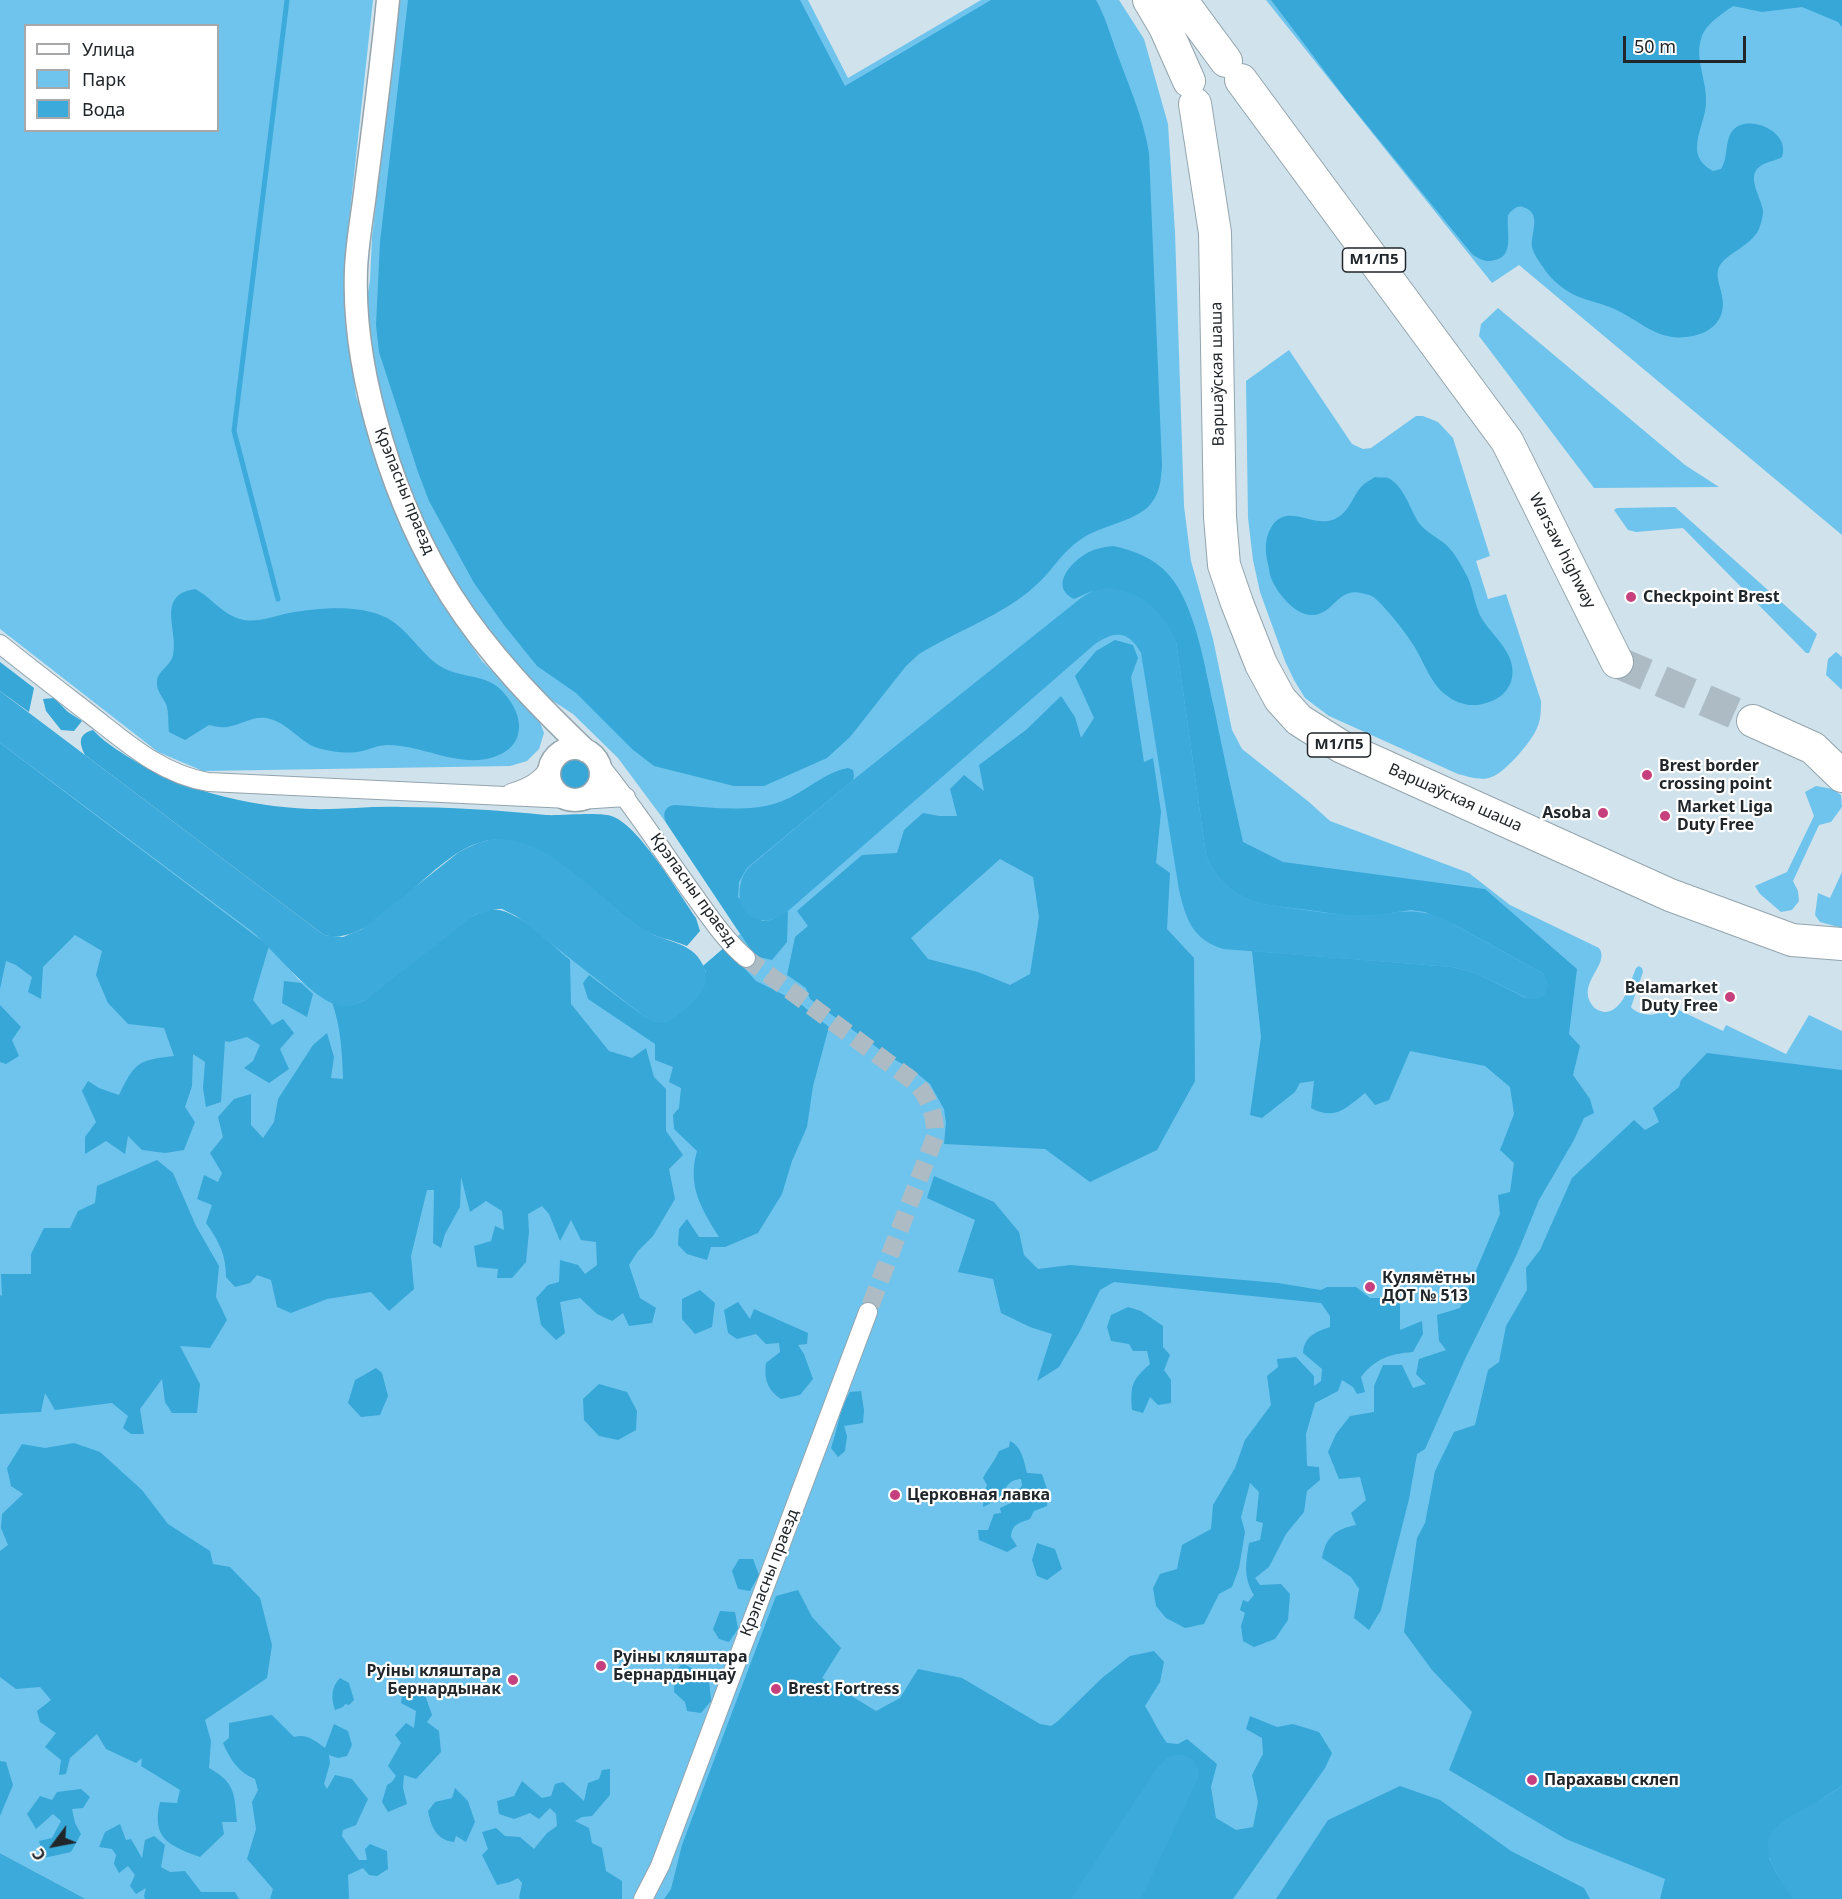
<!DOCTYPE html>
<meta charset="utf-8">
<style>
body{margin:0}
#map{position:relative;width:1842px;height:1899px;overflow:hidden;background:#d0e2eb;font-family:"Noto Sans",sans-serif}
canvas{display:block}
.legend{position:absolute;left:24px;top:24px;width:195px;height:108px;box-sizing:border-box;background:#fff;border:2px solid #a6a8aa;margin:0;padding:8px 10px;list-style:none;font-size:18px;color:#20262a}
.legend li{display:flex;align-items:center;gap:12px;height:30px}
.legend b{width:30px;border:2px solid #a6a8aa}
.north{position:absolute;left:24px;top:1815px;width:60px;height:60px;-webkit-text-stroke:4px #fff;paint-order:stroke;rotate:238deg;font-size:16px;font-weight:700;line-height:24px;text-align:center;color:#20262a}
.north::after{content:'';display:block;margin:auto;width:21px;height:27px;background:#20262a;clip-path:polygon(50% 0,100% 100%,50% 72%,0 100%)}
.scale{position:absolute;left:1623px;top:36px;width:123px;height:27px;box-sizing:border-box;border:3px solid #20262a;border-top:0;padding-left:8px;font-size:18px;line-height:21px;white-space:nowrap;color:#20262a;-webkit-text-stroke:4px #fff;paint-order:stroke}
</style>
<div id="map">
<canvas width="1842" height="1899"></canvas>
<ul class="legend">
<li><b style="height:8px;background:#fff"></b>Улица</li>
<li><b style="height:16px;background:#6fc4ed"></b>Парк</li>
<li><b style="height:16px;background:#3cabdc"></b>Вода</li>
</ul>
<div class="north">С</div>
<div class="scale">50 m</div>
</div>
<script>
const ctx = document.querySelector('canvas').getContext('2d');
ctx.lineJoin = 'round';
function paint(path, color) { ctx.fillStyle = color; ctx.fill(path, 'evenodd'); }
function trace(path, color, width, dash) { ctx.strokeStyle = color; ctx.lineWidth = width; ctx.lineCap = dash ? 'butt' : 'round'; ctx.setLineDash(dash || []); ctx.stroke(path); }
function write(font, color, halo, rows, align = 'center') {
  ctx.font = font + ' "Noto Sans",sans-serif'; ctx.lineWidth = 4.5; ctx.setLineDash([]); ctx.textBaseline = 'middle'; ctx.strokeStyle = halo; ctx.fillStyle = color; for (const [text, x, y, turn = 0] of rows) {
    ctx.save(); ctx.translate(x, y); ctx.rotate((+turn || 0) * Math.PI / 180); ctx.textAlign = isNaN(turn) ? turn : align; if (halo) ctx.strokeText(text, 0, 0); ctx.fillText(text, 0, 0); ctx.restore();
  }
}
const green = new Path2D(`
 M0 0H373L346 249V316L356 396 384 473 412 541 444 606 482 661 538 717 544 733 539 749 527 761 510 766 203 771 158 752 0 629ZM26 26H218V130H26Z
 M400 0H808L848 78 981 0H1119L1144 39 1168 124 1175 232 1184 506 1191 561 1213 639 1232 730 1242 749 1309 802 1330 821 1469 873 1510 905 1599 948C1611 964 1576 983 1592 1005 1595 1009 1599 1011 1604 1012 1624 1012 1630 982 1636 968L1639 966 1642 968 1643 972 1631 1007C1635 1013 1652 1018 1659 1012 1660 1011 1663 1005 1664 1003L1723 1031 1726 1025 1786 1054 1809 1015 1842 1031V1899H86L0 1853V743L251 931 269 946 299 980 332 1002 462 923 706 972 703 966 740 934 667 824 618 758 573 714 553 701 526 678 472 609 426 531 394 451 371 352 366 305 370 280 372 237Z
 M1266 0H1842V535L1519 265 1492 283Z
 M1498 308 1685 465 1719 487 1594 488 1479 336 1481 324Z
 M1289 350 1352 444 1363 449 1371 448 1416 416H1423L1438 422 1453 438 1490 556 1476 561 1488 599 1506 594 1541 701C1541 710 1541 719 1537 728 1532 741 1507 770 1494 776 1482 782 1470 777 1458 774L1329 716 1305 698 1294 680 1285 661 1260 592 1253 560 1248 518 1246 381Z
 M1675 507 1817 634 1809 653H1806L1683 528 1636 532 1628 530 1614 510 1617 508Z
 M1836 652 1842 657V690L1826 675 1828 659Z
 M1816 786 1833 789 1841 795 1842 807 1831 822 1819 825 1793 881 1798 891 1799 901 1792 910 1781 912 1760 894 1755 886 1787 872 1814 816 1805 792Z
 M1842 872V928L1820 922 1815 915 1818 893 1830 898Z`);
const forest = new Path2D(`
 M408 0H800L845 86 991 0H1096C1106 18 1111 37 1118 56 1130 89 1143 117 1149 153L1162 465C1161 480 1160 495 1148 507 1131 522 1105 525 1086 536 1061 551 1054 570 1034 587 1003 615 955 632 919 654L906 666 850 737 827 758 764 786H734L654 766 632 749 576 693 537 666 504 625 474 583 429 501 418 472 379 352 376 325 380 242Z
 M1271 0H1842V27L1838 22 1802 7 1762 12 1733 6C1721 15 1706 23 1701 39 1695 59 1706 79 1706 99 1707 116 1696 133 1697 150 1698 160 1705 167 1713 171L1721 169C1729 157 1724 139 1734 129 1750 114 1791 132 1782 157 1775 161 1764 162 1758 168 1747 179 1762 199 1763 211 1763 217 1761 223 1759 229 1750 248 1722 254 1718 270 1716 279 1721 288 1722 296 1727 321 1709 335 1686 337 1656 341 1637 318 1612 308 1598 302 1582 300 1569 292 1559 286 1549 277 1543 267 1539 262 1534 254 1532 247 1530 234 1543 213 1523 207 1517 205 1512 210 1508 215 1506 230 1515 256 1495 260 1486 263 1479 259 1472 254L1345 98Z
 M1375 477C1378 478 1385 477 1388 478 1404 485 1410 510 1419 523 1426 532 1435 536 1444 543 1454 551 1461 565 1467 576 1474 590 1474 605 1482 619 1495 639 1519 656 1511 682 1507 692 1499 699 1489 702 1475 708 1458 705 1446 695 1431 684 1424 662 1414 646 1403 629 1391 614 1377 600 1373 596 1370 595 1365 594 1338 585 1336 612 1314 615 1296 617 1277 593 1271 578 1269 573 1269 566 1267 560 1265 548 1265 537 1272 526 1288 502 1313 529 1335 519 1350 512 1352 496 1363 485 1366 482 1371 480 1375 477Z
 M1113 546C1134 550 1155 559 1169 575 1196 606 1205 669 1214 708 1223 753 1233 797 1243 842L1283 862 1485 889 1577 969 1569 1034 1580 1046 1573 1075 1590 1099 1594 1113 1584 1118 1574 1140 1539 1200 1517 1254 1465 1359 1425 1449 1417 1454 1409 1499 1381 1610 1369 1630 1354 1618 1359 1589 1351 1577 1322 1558C1326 1537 1335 1529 1356 1525L1351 1513 1366 1500 1360 1477 1339 1479 1328 1452 1336 1434 1350 1416 1374 1412V1386L1383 1365H1402L1413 1388 1426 1384 1416 1374 1419 1359 1446 1350 1439 1341 1437 1315 1460 1308 1500 1214 1498 1195 1510 1192 1514 1163 1500 1150 1514 1114 1510 1087 1485 1066 1410 1051 1389 1100 1375 1105 1365 1093C1346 1108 1335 1121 1311 1108L1314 1081 1300 1083 1295 1092 1262 1118 1250 1115 1261 1037 1252 951 1452 967 1475 973 1526 998 1544 974 1455 925 1425 912 1411 910 1377 915H1345L1262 904C1235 896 1216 882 1206 855L1176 641 1092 591 1074 599C1048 586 1073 560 1089 552 1097 548 1105 547 1113 546Z
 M195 589C211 597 222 614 240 619 256 624 273 616 289 613 319 608 359 604 387 618 408 629 420 653 440 666 458 678 483 674 499 688 510 698 520 714 519 728 518 740 513 747 503 753 467 773 425 745 388 745 378 745 371 749 362 751 350 754 333 752 321 749 300 744 289 722 266 718 252 716 241 725 227 727 221 728 215 726 209 725L185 740 169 732C168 724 169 712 166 704 163 697 156 691 157 682 157 671 171 666 173 655 179 631 155 595 195 589Z
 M1115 640 1133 645 1138 658 1131 677 1144 762 1153 758 1161 812 1156 863 1170 873 1167 929 1194 958 1195 1081 1157 1150 1090 1182 1045 1149 944 1144 946 1122 944 1109 930 1084 913 1070 890 1057 810 999 806 988 787 975 795 937 808 926 797 911 862 855 897 853 904 830 923 813 939 816H957L950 789 964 775 984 791 979 765 1026 730 1061 696 1075 717 1081 738 1094 718 1075 676 1096 651ZM1000 859 1033 877 1039 917 1030 974 1010 985 978 972 928 959 911 938Z
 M0 662 34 688 29 712 0 691Z
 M54 698 68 712 82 721 74 731 61 730 46 711 43 699Z
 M93 730C102 740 113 747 125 755 179 790 246 806 310 809 340 810 371 806 401 807 449 807 498 810 546 815 562 816 602 811 614 817 641 829 678 892 696 918L700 931 687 946C671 939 655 938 640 928 597 898 562 852 508 841 442 826 385 951 324 935L85 755C79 743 78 734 93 730Z
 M0 743 269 946 253 1000 272 1025 283 1019 294 1033 280 1049 289 1069 269 1083 244 1068 253 1061 260 1045 247 1037 229 1042 225 1041 221 1102 206 1107 203 1088 205 1062 193 1054 192 1086 185 1107 195 1122 184 1150 165 1153 142 1150 128 1136 125 1154 106 1141 85 1154V1137L96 1122 82 1091 88 1081 99 1088 119 1095C135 1062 138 1060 174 1056L164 1028 128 1024 108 1003 96 975 102 951 75 935 43 967 41 999 28 992 32 977 16 965 6 961 0 989Z
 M553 774a21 21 0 1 1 42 0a21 21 0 1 1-42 0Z
 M848 768 853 770 854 776 853 780 747 868 739 882 738 897 762 921 771 920 788 911 787 942 772 960 755 956 667 824C662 815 664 806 675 805 709 807 745 813 777 803 802 795 824 772 848 768Z
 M489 909C517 907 549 943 570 960L571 1004 609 1051 632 1058 646 1048 654 1077 666 1089V1131L683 1155 669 1169 675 1199 653 1236 638 1251 629 1265 640 1298 656 1308 652 1323 629 1326 623 1313 612 1321 597 1314 580 1298 560 1302 565 1333 556 1340 541 1325 536 1298 548 1285 559 1282 560 1260 578 1265 585 1274 597 1265 596 1242 581 1240 571 1220 560 1241 549 1214 542 1206 528 1214 529 1232 526 1262 512 1278H497L498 1269 477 1267 474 1246 491 1241 495 1226 504 1230 502 1211 486 1201 470 1212 461 1177 460 1207 445 1234 441 1248 433 1243 434 1190H427L411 1256 414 1289 389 1311 371 1292 327 1299 291 1313 277 1307 271 1280 257 1275 250 1283 235 1287 226 1277C226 1255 219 1241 206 1223L212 1205 197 1199 204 1175 218 1182 222 1173 210 1153 223 1137 218 1117 234 1099 251 1094V1125L263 1138 274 1122 278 1099 313 1045 327 1033 334 1057 331 1078 343 1079C342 1052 341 1028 332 1002 344 1007 354 1006 365 1000L462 923 475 915Z
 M725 947 756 981 798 1002 829 1027 813 1086 807 1127 792 1161 782 1194 758 1233 725 1247H711L707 1260 687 1254 678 1245 679 1229 687 1219 699 1237H719C701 1208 687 1186 697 1151L674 1129 673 1115 679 1108 681 1088 669 1082 673 1067 655 1060V1044L588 999 583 983 589 975 646 1018 706 972 703 966Z
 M284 981 301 983 313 994 307 1017 282 1003Z
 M0 1005 21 1027 12 1040 19 1056 6 1064 0 1062Z
 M1707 1053 1842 1070V1786L1814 1804 1769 1858 1775 1871 1794 1899H1660L1665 1879 1566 1839 1449 1770 1472 1712 1432 1670 1404 1632 1417 1538 1425 1523 1435 1471 1454 1432 1475 1425 1488 1370 1499 1362 1506 1326 1527 1290 1526 1268 1540 1250 1572 1178 1634 1120 1645 1130 1659 1122 1653 1108 1679 1087 1681 1080Z
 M157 1160 173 1173 196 1226 219 1266 216 1297 227 1320 210 1348 180 1346 200 1384 197 1413H172L165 1402 162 1379 140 1409 144 1434H131L123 1428 128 1416 112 1403 55 1410 45 1393 41 1412 0 1414V1295L2 1296 1 1274H31V1254L44 1228H70L78 1211 95 1203 97 1186Z
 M934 1176 994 1202 1019 1232 1024 1255 1038 1269 1070 1265 1278 1283 1321 1290 1327 1287H1356L1370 1298H1382L1397 1290 1400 1300V1330L1422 1321 1423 1334 1413 1352C1390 1354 1376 1358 1361 1377L1365 1392 1357 1394 1353 1387 1342 1380 1338 1391 1315 1403 1306 1434 1307 1466 1319 1467 1320 1480 1307 1491 1304 1512 1286 1534 1269 1567 1255 1578 1260 1585 1281 1584 1290 1594 1288 1620 1275 1639 1254 1647 1243 1641 1241 1626 1245 1613 1240 1610 1243 1600 1248 1602 1254 1595C1243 1577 1246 1563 1249 1543L1260 1540 1263 1523 1256 1521 1259 1492 1250 1483 1241 1517 1245 1532 1239 1568 1232 1587 1219 1594 1204 1624 1185 1628 1166 1618 1156 1606 1153 1588 1160 1574 1177 1569 1182 1545 1211 1529 1213 1505 1235 1468 1245 1440 1271 1405 1267 1376 1278 1367 1277 1359 1296 1357 1314 1376V1386L1321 1381 1322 1369 1303 1353C1304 1336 1316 1332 1330 1327V1316L1321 1303 1114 1282 1100 1290 1080 1331 1059 1367 1037 1381 1052 1334 1030 1327 1001 1313 993 1279 958 1272 975 1220 927 1198Z
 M700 1290 715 1303 712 1327 695 1334 682 1319V1299Z
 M738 1302 750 1319 754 1309 808 1333 807 1344 798 1345 804 1354 813 1379 800 1395 781 1399C767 1390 764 1378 766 1363L780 1352 779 1343 766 1344 756 1334 737 1339 728 1333 724 1310Z
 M1128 1307 1141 1311 1163 1326V1347L1170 1355 1164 1370 1171 1380V1403L1158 1405 1150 1397 1143 1413 1132 1410C1130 1385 1132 1380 1150 1364L1147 1351H1133L1129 1344 1111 1341 1107 1327 1111 1315Z
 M376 1368 382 1373 388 1396 380 1415 361 1417 348 1403 355 1380Z
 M599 1384 627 1392 637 1411 636 1430 618 1440 599 1436 584 1420 583 1399Z
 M861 1391 864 1410 863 1423 844 1426 847 1436 845 1451 838 1457 831 1448C838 1428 839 1410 850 1392Z
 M1010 1441C1022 1447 1024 1461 1027 1473L1042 1474 1048 1492 1047 1506 1034 1511 1030 1519C1019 1523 1012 1524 1011 1537L1017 1546 1007 1552 979 1540 978 1530H988L994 1514 1001 1513 1000 1508 1013 1502 1022 1485 1021 1479C1008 1480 1007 1487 1001 1495 997 1499 990 1504 983 1507L984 1494 987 1485 983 1478C988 1468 995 1461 999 1451L1009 1447Z
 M74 1443 100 1452 142 1490 168 1524 210 1551 213 1564 230 1567 260 1598 272 1645 267 1678 205 1720 211 1741 209 1768C236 1783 234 1794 237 1822H222L224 1834 200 1857C169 1846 151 1838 160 1802L177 1803 180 1790 141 1766 142 1758 136 1763 106 1749 97 1734 70 1758 66 1774 59 1775 61 1760 45 1747 56 1733 40 1722 37 1711 51 1700 40 1687 16 1689 0 1677V1551L8 1545 1 1528 2 1514 23 1494 11 1486 7 1468 22 1444 45 1448Z
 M1037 1543 1055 1549 1062 1569 1047 1580 1037 1576 1032 1560Z
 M739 1559H753L759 1575 750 1591 738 1589 732 1571Z
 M798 1590 812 1617 841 1648 822 1678 876 1711 900 1698 918 1669 962 1678 1040 1724 1051 1726 1058 1721 1102 1678 1130 1656 1154 1651 1164 1662 1160 1682 1145 1706C1153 1719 1158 1731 1167 1743L1178 1744 1187 1739 1217 1764 1211 1787 1216 1818 1236 1830 1253 1827 1258 1802 1252 1775 1263 1754 1262 1738 1246 1729 1250 1716 1277 1727 1293 1724 1319 1732 1332 1753 1325 1768 1233 1899H664L671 1889 682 1845 776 1596Z
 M720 1611 735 1612 738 1629 729 1642 719 1639 713 1629Z
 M683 1663 709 1679 711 1701 701 1713 687 1711 685 1702 674 1692 675 1671Z
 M340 1678 349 1683 354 1700 349 1705 345 1704 343 1707 335 1710C331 1698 331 1687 340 1678Z
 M413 1686 424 1692 432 1715 427 1722 439 1731 441 1752 416 1779 404 1775 403 1788 407 1804 388 1812 382 1802 387 1785 392 1782 396 1776 388 1766 401 1743 395 1735 406 1723 414 1728 416 1711 401 1703 403 1688Z
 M272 1715 294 1737C306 1733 316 1741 325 1748L334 1724 348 1731 352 1745 347 1756 338 1758 329 1755 330 1763 324 1784 327 1789 335 1775 352 1779 368 1799 356 1825 343 1830 342 1836 359 1860H367L365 1849 370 1844 387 1851 388 1869 377 1876 369 1875 363 1868 348 1875 349 1899H270L273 1889 247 1859 256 1829 252 1802 258 1790 255 1779C239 1773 229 1758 223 1743L229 1738V1723Z
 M0 1761 6 1762 13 1785 0 1816Z
 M610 1769V1795L592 1816 582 1817 575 1821 589 1828 592 1843 602 1848 606 1871 622 1881V1899H521L519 1898 522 1883 518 1878 510 1882 497 1885 482 1855 488 1849 482 1832 496 1828 505 1836 520 1837 534 1849 547 1833 557 1826 556 1814 550 1808 539 1819 530 1813 514 1819 499 1814 497 1801 514 1796 522 1781 542 1798 551 1796 555 1784 563 1782 584 1801 588 1783 599 1779 602 1770Z
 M1400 1786 1440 1800 1511 1851 1584 1888 1590 1899H1276L1328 1820Z
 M455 1788 468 1801 475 1822 466 1842 456 1836 454 1842C436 1840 431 1826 428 1811L435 1802 452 1798Z
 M81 1789 90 1797 83 1808 72 1809 75 1823 81 1834 71 1852 44 1858 39 1841 52 1838 61 1821 53 1814 36 1829 27 1814 40 1796 52 1800 57 1792Z
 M120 1824 126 1840 131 1839 142 1858 145 1840 154 1836 165 1845 161 1867 170 1872 185 1871 201 1892H235L239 1899H145L144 1896 146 1888 136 1894 130 1886 135 1875 128 1866 119 1873 114 1864 116 1855 112 1849 99 1847 105 1832Z`);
const water = new Path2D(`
 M1106 588C1140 590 1163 610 1176 641L1206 855C1216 882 1235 896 1263 904 1295 908 1328 915 1361 915 1392 915 1408 906 1440 917L1544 974 1549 986 1543 997 1531 1000 1475 973 1452 967 1223 949C1192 939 1186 919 1179 890L1141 653C1129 631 1115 630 1095 644L788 911C780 916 771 922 762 920 735 917 735 884 748 868L848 784 1081 598 1092 591Z
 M0 691 324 935 343 937 362 929 459 852C469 847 478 842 489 840 546 830 599 902 643 929 664 943 691 940 703 965 707 972 707 981 704 988 699 997 674 1022 664 1023 657 1024 652 1021 646 1018L516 916 502 909H495L475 915 365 1000C359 1003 351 1007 343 1006 314 1004 274 949 251 931L0 743Z
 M1182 1754 1194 1760 1199 1772 1198 1778 1141 1899H1071L1156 1769 1168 1757Z
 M1842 1786V1899H1794C1734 1821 1788 1825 1842 1786Z
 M0 1853 86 1899H0Z`);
const stream = new Path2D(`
 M278 599 234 431 287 0`);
const minorTunnel = new Path2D(`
 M746 958 917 1084C930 1100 936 1117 935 1137L868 1312`);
const trunkTunnel = new Path2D(`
 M1617 662 1753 721`);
const minor = new Path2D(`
 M0 644C30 668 60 691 91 715 127 743 161 774 208 782L569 799
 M598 763C634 806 663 853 696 898 711 919 726 941 746 958
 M511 793C528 788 542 781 551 765
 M579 800 626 797
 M643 1899 660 1866 868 1312`);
const tertiary = new Path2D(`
 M388 0C382 62 374 123 366 185 363 213 357 242 356 270 352 375 396 510 452 597 489 655 537 704 586 751
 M549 774a26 26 0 1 1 52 0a26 26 0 1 1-52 0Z`);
const trunk = new Path2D(`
 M1149 0 1165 27 1189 81
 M1181 0 1226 61
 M1241 80 1507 441 1617 662
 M1195 104 1215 233 1220 517 1224 565 1237 603 1261 664 1280 699 1299 720 1342 747 1670 895 1792 940 1842 944
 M1753 721 1813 748 1842 776`);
const markers = [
 [1631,597,6,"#c7407e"],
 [1647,775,6,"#c7407e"],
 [1603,813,6,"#c7407e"],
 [1665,816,6,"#c7407e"],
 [1730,997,6,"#c7407e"],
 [1370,1287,6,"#c7407e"],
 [895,1495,6,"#c7407e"],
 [601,1666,6,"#c7407e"],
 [513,1680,6,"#c7407e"],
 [776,1689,6,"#c7407e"],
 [1532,1780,6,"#c7407e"]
];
const shields = [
 [1374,260,63],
 [1339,745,63]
];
const shieldNames = [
 ["М1/П5",1374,260],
 ["М1/П5",1339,745]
];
const streetNames = [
 ["Варшаўская шаша",1218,374,-91],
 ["Крэпасны праезд",404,491,68],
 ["Warsaw highway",1562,551,63],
 ["Варшаўская шаша",1455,798,24],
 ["Крэпасны праезд",693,890,54],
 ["Крэпасны праезд",770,1573,-69]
];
const poiNames = [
 ["Checkpoint Brest",1643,597],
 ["Brest border",1659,766],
 ["crossing point",1659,784],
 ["Market Liga",1677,807],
 ["Duty Free",1677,825],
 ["Asoba",1591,813,"right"],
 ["Belamarket",1718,988,"right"],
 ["Duty Free",1718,1006,"right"],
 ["Кулямётны",1382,1278],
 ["ДОТ № 513",1382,1296],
 ["Церковная лавка",907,1495],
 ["Руіны кляштара",613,1657],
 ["Бернардынцаў",613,1675],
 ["Руіны кляштара",501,1671,"right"],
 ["Бернардынак",501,1689,"right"],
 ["Brest Fortress",788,1689],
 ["Парахавы склеп",1544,1780]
];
paint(green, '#6fc4ed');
paint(forest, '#36a7d7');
paint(water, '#3cabdc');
trace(stream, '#3cabdc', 5);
trace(minorTunnel, '#adbcc4', 18, [18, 9]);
trace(trunkTunnel, '#adbcc4', 32, [32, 16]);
trace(minor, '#93a4ad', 20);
trace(tertiary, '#93a4ad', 25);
trace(trunk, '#93a4ad', 34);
trace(minor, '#fff', 18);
trace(tertiary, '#fff', 22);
trace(trunk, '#fff', 32);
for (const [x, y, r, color] of markers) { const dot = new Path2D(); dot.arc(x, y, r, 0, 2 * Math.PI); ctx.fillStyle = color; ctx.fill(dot); trace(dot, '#fff', 2); }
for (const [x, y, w] of shields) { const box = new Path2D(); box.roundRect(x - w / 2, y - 12, w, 24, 4.5); ctx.fillStyle = '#fff'; ctx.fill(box); trace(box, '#20262a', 1.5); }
write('bold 15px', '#20262a', null, shieldNames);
write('16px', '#20262a', '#fff', streetNames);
write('bold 16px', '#20262a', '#fff', poiNames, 'left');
</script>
